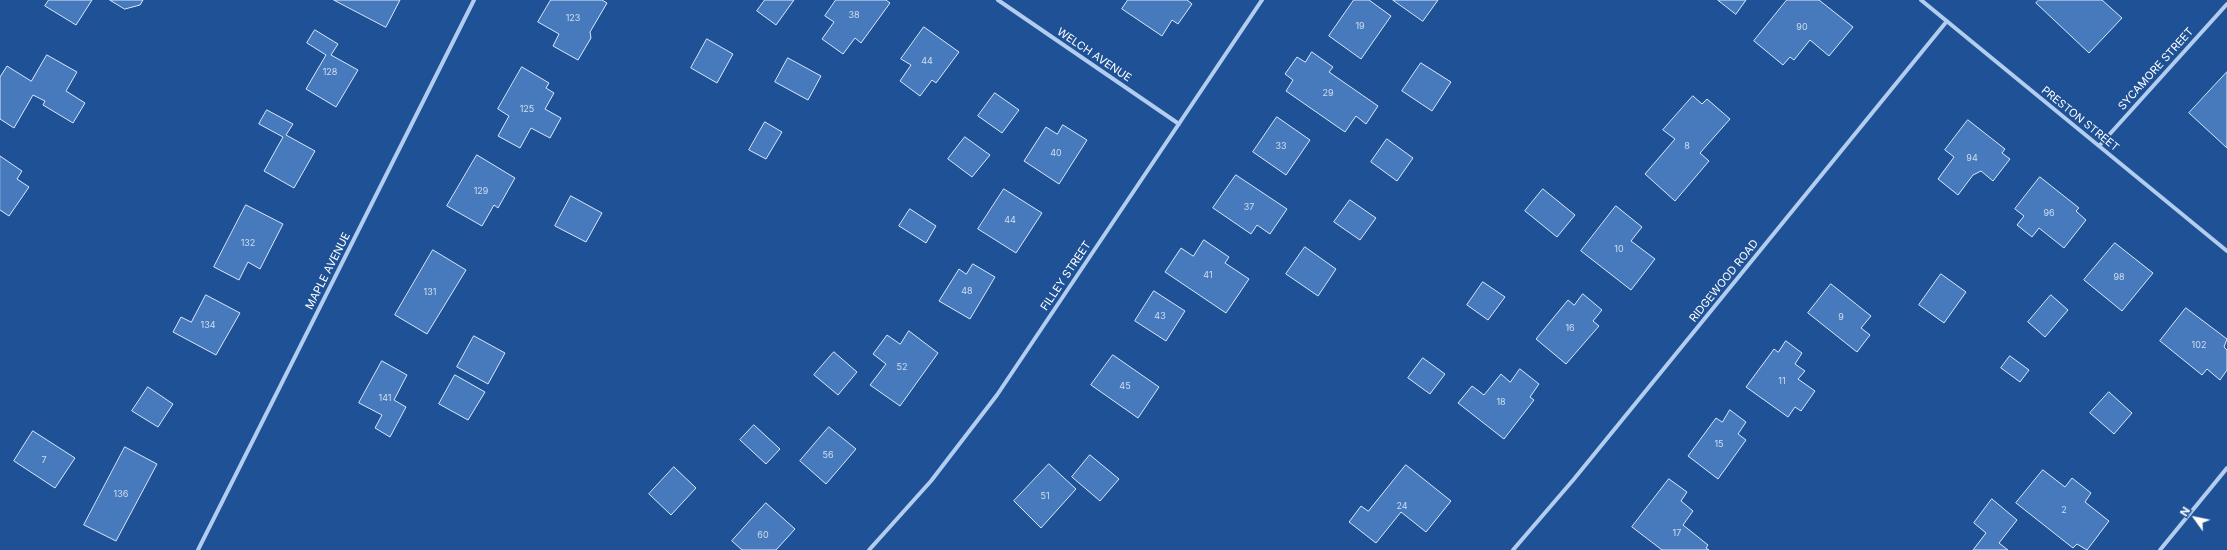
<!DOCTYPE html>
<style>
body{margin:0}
#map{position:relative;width:2227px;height:550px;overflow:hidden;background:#1e5196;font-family:Inter,sans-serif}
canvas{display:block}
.north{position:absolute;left:2175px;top:498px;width:40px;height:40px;-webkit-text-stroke:3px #1e5196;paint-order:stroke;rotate:303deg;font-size:11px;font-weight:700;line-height:16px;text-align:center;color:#fff}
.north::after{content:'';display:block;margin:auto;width:14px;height:18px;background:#fff;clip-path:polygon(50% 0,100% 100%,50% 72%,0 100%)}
</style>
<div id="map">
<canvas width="2227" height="550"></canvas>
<div class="north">N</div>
</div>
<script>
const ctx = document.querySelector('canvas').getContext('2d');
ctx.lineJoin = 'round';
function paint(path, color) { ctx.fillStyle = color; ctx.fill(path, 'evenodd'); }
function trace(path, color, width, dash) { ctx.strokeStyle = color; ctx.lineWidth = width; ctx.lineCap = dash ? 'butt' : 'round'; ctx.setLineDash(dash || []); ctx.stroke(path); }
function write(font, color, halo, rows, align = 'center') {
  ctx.font = font + ' Inter,sans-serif'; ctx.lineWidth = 3.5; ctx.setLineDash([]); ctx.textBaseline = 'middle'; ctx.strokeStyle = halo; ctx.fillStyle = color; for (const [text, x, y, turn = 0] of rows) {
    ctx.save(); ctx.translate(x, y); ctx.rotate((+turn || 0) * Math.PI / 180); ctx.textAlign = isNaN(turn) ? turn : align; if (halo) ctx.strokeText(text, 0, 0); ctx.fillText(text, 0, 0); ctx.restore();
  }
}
const building = new Path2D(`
 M49 0H92L76 25 45 6Z
 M110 0H143L140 5 125 9Z
 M334 0H400L386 27Z
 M551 0H602L607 3 590 32 591 38 578 60 553 46 559 34 538 22Z
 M765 0H794L776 25 757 11Z
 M836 0H886L890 3 861 43 855 38 843 54 822 39 834 22 825 16Z
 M1128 0H1187L1192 4 1178 24 1172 20 1162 36 1122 9Z
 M1354 0H1369L1391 16 1361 59 1329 36Z
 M1393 0H1438L1423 21Z
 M1718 0H1746L1736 14Z
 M1787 0H1819L1853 27 1829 56 1810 40 1794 60 1790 57 1783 65 1754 41Z
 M2039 0H2102L2122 18 2089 53 2036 3Z
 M924 27 959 52 936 83 932 80 920 96 900 81 911 65 901 59Z
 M315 30 338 44 331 55 358 70 336 107 306 89 326 55 307 43Z
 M707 39 733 54 717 83 691 68Z
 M1312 52 1333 67 1329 72 1378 106 1366 124 1356 116 1345 132 1286 91 1293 80 1285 74 1297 57 1305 62Z
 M47 55 77 72 66 91 85 103 73 123 43 105 45 101 33 95 14 128 0 119V77L7 66 31 81Z
 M788 58 821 76 808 100 775 82Z
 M1421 63 1451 82 1432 111 1402 91Z
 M522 67 549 83 546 88 554 93 545 109 561 118 550 138 531 128 520 148 498 136 509 116 498 109Z
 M2227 72V148L2189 113Z
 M995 93 1019 110 1002 133 978 116Z
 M1693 96 1702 104 1707 99 1730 119 1700 153 1709 161 1675 201 1645 174 1675 139 1663 130Z
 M267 110 293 124 286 135 315 151 294 188 264 171 283 137 259 124Z
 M1277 117 1310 140 1286 175 1253 152Z
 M1968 120 2005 149 2002 153 2010 159 1993 181 1981 171 1973 175 1958 195 1938 179 1954 157 1945 150Z
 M765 122 782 132 766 159 749 150Z
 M1063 125 1087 140 1059 184 1024 161 1046 127 1057 134Z
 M965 137 990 155 972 177 948 159Z
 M1387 139 1413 158 1397 181 1371 162Z
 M477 155 515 178 498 208 494 205 482 226 447 206Z
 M0 156 22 171 17 179 29 187 9 216 0 210Z
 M1236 175 1287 209 1270 234 1257 225 1251 234 1213 208Z
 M2040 177 2079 208 2076 211 2086 220 2064 248 2039 228 2032 237 2017 225 2024 216 2015 209Z
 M1004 189 1042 213 1016 253 978 229Z
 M1543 189 1575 215 1557 237 1525 211Z
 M571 196 602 213 586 242 555 226Z
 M1350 200 1376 218 1360 240 1334 222Z
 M246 205 283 224 260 269 248 262 239 280 214 267Z
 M1616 206 1642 227 1631 241 1655 259 1631 290 1581 251Z
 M910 209 936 226 926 243 899 226Z
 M1204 240 1229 257 1225 263 1249 279 1226 313 1165 272 1181 248 1193 256Z
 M2115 243 2153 273 2122 311 2084 280Z
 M1305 247 1336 269 1318 296 1286 274Z
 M433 250 466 270 427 334 395 315Z
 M973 264 995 277 970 319 939 301 959 269 966 274Z
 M1941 274 1966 292 1944 323 1919 305Z
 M1483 282 1505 297 1488 320 1467 305Z
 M1831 284 1871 316 1861 328 1870 335 1857 352 1808 313Z
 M1154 291 1185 311 1166 341 1135 321Z
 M1583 294 1602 310 1593 321 1599 326 1566 364 1536 339 1568 300 1574 305Z
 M206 295 240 313 216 355 173 332 181 317 191 322Z
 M2051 295 2068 310 2045 337 2028 322Z
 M2186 308 2227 339 2224 347 2227 350V370L2220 380 2207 369 2202 375 2160 341Z
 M909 331 938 353 900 406 870 385 886 364 873 354 887 335 900 344Z
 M474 336 505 353 488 384 457 367Z
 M1786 341 1802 353 1795 364 1805 371 1798 379 1815 391 1801 411 1795 407 1788 417 1746 387 1774 349 1778 352Z
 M834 352 857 372 838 395 814 375Z
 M1113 355 1159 387 1138 418 1091 385Z
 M2010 356 2029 370 2020 382 2001 368Z
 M1423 358 1445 374 1430 394 1408 378Z
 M382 361 407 375 394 400 406 407 390 437 375 428 382 415 359 403Z
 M1520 369 1539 384 1530 397 1534 400 1504 439 1458 403 1472 386 1484 395 1501 374 1510 382Z
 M455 375 485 392 468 420 439 404Z
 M148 387 173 404 158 427 132 411Z
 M2109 392 2132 413 2114 434 2090 413Z
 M1730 410 1746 422 1738 434 1746 440 1718 479 1688 456 1716 418 1722 422Z
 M754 425 780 449 766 464 740 440Z
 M829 427 856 449 826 484 800 461Z
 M33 431 75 458 55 488 14 461Z
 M125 447 157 464 116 541 84 525Z
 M1090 455 1119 479 1100 501 1072 477Z
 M1049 464 1076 489 1041 528 1014 501Z
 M1406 465 1451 501 1426 532 1401 512 1376 543 1349 522 1361 506 1368 511Z
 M674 467 696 488 671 515 649 494Z
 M2043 470 2065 487 2072 478 2091 493 2085 502 2109 521 2087 550 2077 544 2073 548 2016 503Z
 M1669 479 1687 492 1681 501 1693 511 1683 525 1708 545 1706 548 1709 550H1662L1632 527Z
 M1992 499 2017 520 1999 543 2008 550H1973L1986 533 1974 523Z
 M766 503 795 529 776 550H742L732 541Z`);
const street = new Path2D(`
 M998 0 1179 124
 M1921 0 2227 251
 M2099 146 2227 4
 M198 550 474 0
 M869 550 931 481 997 395 1262 0
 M1513 550 1574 479 1947 21
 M2160 550 2227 468`);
const numberNames = [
 ["38",854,15],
 ["123",573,18],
 ["19",1360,26],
 ["90",1802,27],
 ["44",927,61],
 ["128",330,72],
 ["29",1328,93],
 ["125",527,109],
 ["33",1281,146],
 ["8",1687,146],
 ["40",1056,153],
 ["94",1972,158],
 ["129",481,191],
 ["37",1249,207],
 ["96",2049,213],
 ["44",1010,220],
 ["132",248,243],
 ["10",1619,249],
 ["41",1208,275],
 ["98",2119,277],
 ["48",967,291],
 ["131",430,292],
 ["43",1160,316],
 ["9",1841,317],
 ["134",208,325],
 ["16",1570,328],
 ["102",2199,345],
 ["52",902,367],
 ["11",1782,381],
 ["45",1125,386],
 ["141",385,398],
 ["18",1501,402],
 ["15",1719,444],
 ["56",828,455],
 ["7",44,460],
 ["136",121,494],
 ["51",1045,496],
 ["24",1402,506],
 ["2",2064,510],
 ["17",1677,533],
 ["60",763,535]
];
const streetNames = [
 ["WELCH AVENUE",1094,55,34],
 ["SYCAMORE STREET",2156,69,-48],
 ["PRESTON STREET",2080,119,39],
 ["MAPLE AVENUE",328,271,-63],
 ["FILLEY STREET",1066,276,-56],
 ["RIDGEWOOD ROAD",1724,281,-51]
];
paint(building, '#477abc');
trace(building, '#d9e8fa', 1);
trace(street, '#b2cdef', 4);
write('9px', '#d1deee', null, numberNames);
write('11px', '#fff', '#1e5196', streetNames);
</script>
